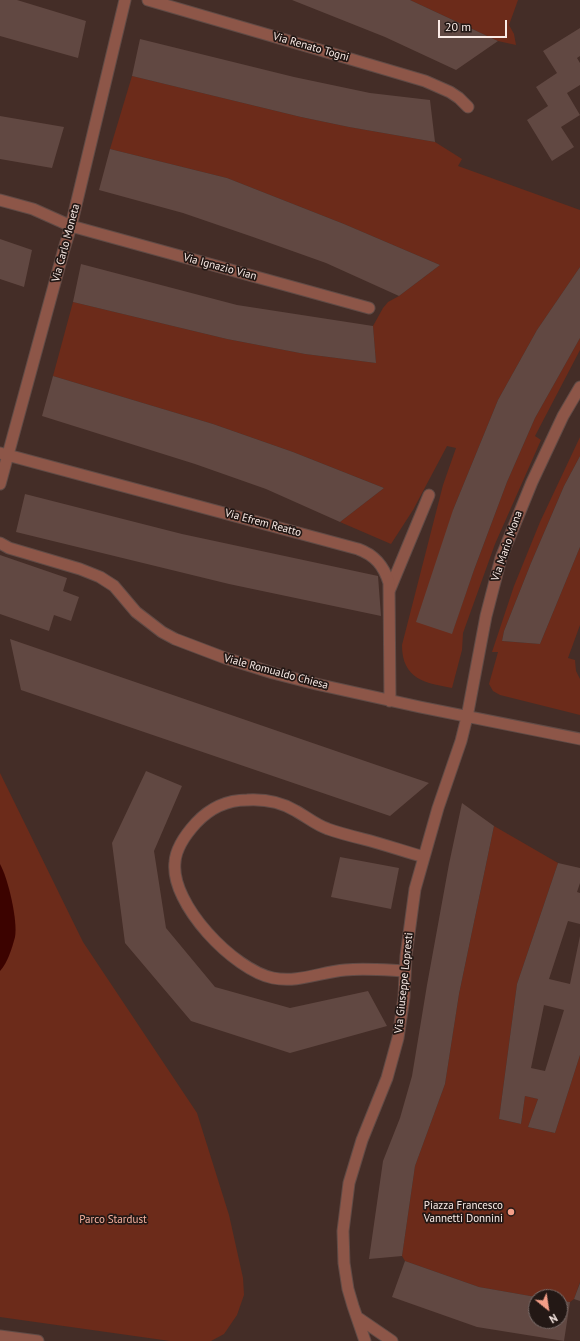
<!DOCTYPE html>
<style>
body{margin:0}
#map{position:relative;width:580px;height:1341px;overflow:hidden;background:#442d27;font-family:"PT Sans",sans-serif}
canvas{display:block}
.north{position:absolute;left:528px;top:1289px;width:40px;height:40px;box-sizing:border-box;background:#231815;border:1px solid #796c69;border-radius:50%;rotate:150deg;font-size:11px;font-weight:700;line-height:16px;text-align:center;color:#faebe6}
.north::after{content:'';display:block;margin:auto;width:14px;height:18px;background:#f49e88;clip-path:polygon(50% 0,100% 100%,50% 72%,0 100%)}
.scale{position:absolute;left:438px;top:20px;width:69px;height:18px;box-sizing:border-box;border:2px solid #faebe6;border-top:0;padding-left:5px;font-size:12px;line-height:14px;white-space:nowrap;color:#faebe6;-webkit-text-stroke:3px #231815;paint-order:stroke}
</style>
<div id="map">
<canvas width="580" height="1341"></canvas>
<div class="north">N</div>
<div class="scale">20 m</div>
</div>
<script>
const ctx = document.querySelector('canvas').getContext('2d');
ctx.lineJoin = 'round';
function paint(path, color) { ctx.fillStyle = color; ctx.fill(path, 'evenodd'); }
function trace(path, color, width, dash) { ctx.strokeStyle = color; ctx.lineWidth = width; ctx.lineCap = dash ? 'butt' : 'round'; ctx.setLineDash(dash || []); ctx.stroke(path); }
function write(font, color, halo, rows, align = 'center') {
  ctx.font = font + ' "PT Sans",sans-serif'; ctx.lineWidth = 3.5; ctx.setLineDash([]); ctx.textBaseline = 'middle'; ctx.strokeStyle = halo; ctx.fillStyle = color; for (const [text, x, y, turn = 0] of rows) {
    ctx.save(); ctx.translate(x, y); ctx.rotate((+turn || 0) * Math.PI / 180); ctx.textAlign = isNaN(turn) ? turn : align; if (halo) ctx.strokeText(text, 0, 0); ctx.fillText(text, 0, 0); ctx.restore();
  }
}
const green = new Path2D(`
 M410 0H518L509 25 514 34 516 45 498 41Z
 M132 76 301 117 349 127 435 142 462 159 458 166 580 210V267L537 330 498 400 453 510 452 633 474 570 507 482 535 418 580 338V350L535 436 541 440 495 544 463 633 462 650 452 688C425 683 402 679 402 645L443 485 456 448 447 446 413 510 391 544 340 522 384 488 293 452 213 424 53 376 73 302 227 339 305 354 376 363 373 326 383 308 388 302 399 296 440 265 344 224 227 178 110 149Z
 M580 437V456L564 486 531 563 504 631 502 641 540 644 580 547V625L568 658 575 660 576 671 580 679V715L500 695 493 691 489 684 498 652H492L514 586 540 522Z
 M0 773 83 942 197 1113 229 1215 243 1278 244 1295 237 1315 224 1334 211 1341H170L0 1317Z
 M494 826 558 863 517 984 499 1119 521 1124 525 1096 538 1099 528 1127 555 1133 580 1055V1282L574 1299 570 1302 560 1301V1297H536L479 1287 405 1261 402 1256 415 1166 445 1084 459 994Z`);
const water = new Path2D(`
 M0 864C8 878 18 921 15 937 12 948 8 962 0 971Z`);
const building = new Path2D(`
 M0 0H17L86 21 78 58 0 36Z
 M292 0H410L498 41 456 70 385 37Z
 M580 28V56L577 58 580 63V85L567 93 580 115 561 127 574 147 552 161 527 120 548 106 536 87 557 73 543 51Z
 M140 39 294 77 370 93 430 100 435 142 349 127 301 117 132 76Z
 M0 116 64 127 52 168 0 159Z
 M110 149 227 178 344 224 440 265 399 296 326 263 253 237 183 213 99 190Z
 M0 239 32 250 24 287 0 279Z
 M81 264 237 305 373 326 376 363 305 354 227 339 73 302Z
 M580 267V338L535 418 507 482 474 570 452 634 416 622 453 510 498 400 537 330Z
 M53 376 213 424 293 452 384 488 340 522 266 489 195 464 42 416Z
 M580 456V547L540 644 502 641 504 631 531 563 564 486Z
 M25 494 182 534 378 576 381 616 229 584 16 532Z
 M0 555 67 578 63 591 79 597 71 621 54 615 49 631 0 614Z
 M10 639 429 783 390 816 21 690Z
 M146 771 182 786 154 851 166 928 215 987 290 1008 368 991 387 1026 290 1053 191 1021 125 943 112 843Z
 M462 803 494 826 459 994 445 1084 415 1166 402 1256 369 1259 383 1161 400 1118 412 1076 427 985 449 864Z
 M340 857 399 868 391 909 331 897Z
 M558 863 580 868V883L577 892 580 893V924L568 921 549 979 570 984 580 936V1055L555 1133 528 1127 538 1099 525 1096 521 1124 499 1119 517 984ZM544 1005 564 1010 545 1071 531 1068Z
 M405 1261 479 1287 536 1297V1321H560V1301L570 1302 564 1341 477 1327 392 1297Z
 M580 1283V1301L574 1299Z`);
const service = new Path2D(`
 M390 589 429 495`);
const minor = new Path2D(`
 M148 0 303 45 425 81 450 92 459 98 468 107
 M0 200 33 209 71 226 369 308
 M0 453 358 549C375 555 384 566 389 583L390 701
 M0 484 64 249 71 226 125 0
 M0 543 9 548 80 569 100 577 114 586 136 612 162 632 175 639 225 658 273 673 316 684 420 707 580 739
 M405 971C385 970 365 968 345 970 321 972 298 983 273 978 234 970 170 904 175 862 176 847 186 834 196 823 210 808 226 800 247 800 264 799 281 802 296 811 307 817 316 825 328 829 339 833 351 836 363 839 383 844 403 851 424 857
 M357 1317 392 1341
 M365 1341 353 1306 348 1289 344 1263 343 1231 349 1183 362 1140 387 1078 398 1038 404 997 406 956 415 889 438 808 461 741 467 717 486 616 501 558 532 482 563 416 580 387`);
const tertiary = new Path2D(`
 M0 1336 38 1341`);
const markers = [
 [511,1212,4,"#f49e88"]
];
const streetNames = [
 ["Via Renato Togni",311,47,16],
 ["Via Carlo Moneta",66,243,-75],
 ["Via Ignazio Vian",220,267,15],
 ["Via Efrem Reatto",263,523,15],
 ["Via Mario Mona",507,546,-71],
 ["Viale Romualdo Chiesa",276,672,15],
 ["Via Giuseppe Lopresti",404,983,-84]
];
const poiNames = [
 ["Piazza Francesco",503,1206],
 ["Vannetti Donnini",503,1219]
];
const parkNames = [
 ["Parco Stardust",113,1220]
];
paint(green, '#6c2b1a');
paint(water, '#3c0300');
paint(building, '#614842');
trace(service, '#614b46', 13);
trace(minor, '#614b46', 13);
trace(tertiary, '#614b46', 13);
trace(service, '#8d5648', 11);
trace(minor, '#8d5648', 11);
trace(tertiary, '#8d5648', 11);
for (const [x, y, r, color] of markers) { const dot = new Path2D(); dot.arc(x, y, r, 0, 2 * Math.PI); ctx.fillStyle = color; ctx.fill(dot); trace(dot, '#231815', 1.5); }
write('11px', '#faebe6', '#231815', streetNames);
write('11px', '#faebe6', '#231815', poiNames, 'right');
write('11px', '#f6b19f', '#231815', parkNames);
</script>
